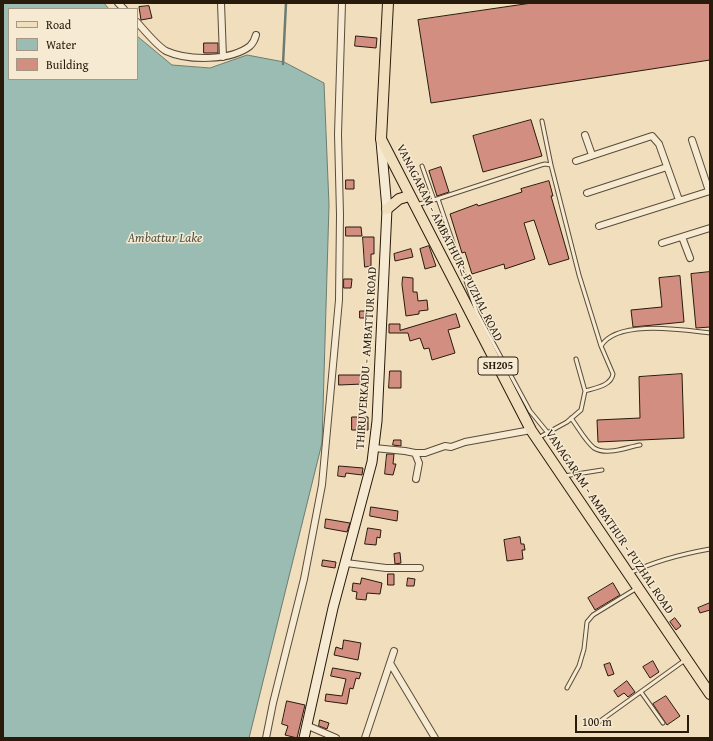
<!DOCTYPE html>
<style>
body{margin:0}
#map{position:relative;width:713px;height:741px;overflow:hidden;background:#f1debc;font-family:"Gentium Book Plus",serif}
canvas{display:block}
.frame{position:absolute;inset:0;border:4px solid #281b0c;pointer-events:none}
.legend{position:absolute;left:8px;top:8px;width:130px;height:72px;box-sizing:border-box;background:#f6ead3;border:1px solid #a49783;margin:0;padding:5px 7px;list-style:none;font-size:12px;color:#281b0c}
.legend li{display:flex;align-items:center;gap:8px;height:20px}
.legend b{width:20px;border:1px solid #a49783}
.scale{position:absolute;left:575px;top:715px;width:114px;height:18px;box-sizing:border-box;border:2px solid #281b0c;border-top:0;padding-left:5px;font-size:12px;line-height:14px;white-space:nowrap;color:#281b0c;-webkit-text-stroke:3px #f6ead3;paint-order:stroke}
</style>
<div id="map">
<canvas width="713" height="741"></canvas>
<div class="frame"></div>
<ul class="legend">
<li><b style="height:5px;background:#f1debc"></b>Road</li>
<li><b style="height:11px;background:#9bbcb2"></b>Water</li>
<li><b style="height:11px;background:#d28e80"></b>Building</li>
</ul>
<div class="scale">100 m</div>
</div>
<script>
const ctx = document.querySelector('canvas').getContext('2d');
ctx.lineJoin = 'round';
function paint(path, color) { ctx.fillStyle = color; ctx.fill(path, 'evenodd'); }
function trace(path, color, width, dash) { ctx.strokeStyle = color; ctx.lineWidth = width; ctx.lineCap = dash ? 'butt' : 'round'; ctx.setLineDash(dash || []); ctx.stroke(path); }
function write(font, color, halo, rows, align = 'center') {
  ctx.font = font + ' "Gentium Book Plus",serif'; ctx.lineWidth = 3; ctx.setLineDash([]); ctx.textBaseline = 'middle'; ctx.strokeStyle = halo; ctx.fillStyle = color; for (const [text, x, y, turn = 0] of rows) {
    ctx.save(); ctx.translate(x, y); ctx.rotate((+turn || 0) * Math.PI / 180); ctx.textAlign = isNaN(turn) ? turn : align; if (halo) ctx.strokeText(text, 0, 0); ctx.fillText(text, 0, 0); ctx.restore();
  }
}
const water = new Path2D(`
 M3 3H104L109 9H9V79H137V36L172 65 210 68 247 55 284 62 324 83 329 205 322 443 249 738H3Z`);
const stream = new Path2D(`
 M283 64 286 3`);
const building = new Path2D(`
 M532 3H710V60L431 103 418 20Z
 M149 6 152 18 141 20 139 7Z
 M356 36 377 38 376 48 355 46Z
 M204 43H218V53H204Z
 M531 120 542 156 483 172 473 136Z
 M441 167 449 192 437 196 429 171Z
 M346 180H354V189H346Z
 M549 181 553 196H551L569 259 549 265 534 220 524 223 535 259 505 269 504 264 472 274 465 252 462 253 450 214 477 204 478 206 522 192 521 189Z
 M346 227H361L362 236H346Z
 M363 237H374V254H371V266L365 267Z
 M429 246 436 266 425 269 420 249Z
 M411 249 413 257 395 261 394 254Z
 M710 272V327L696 328 691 274Z
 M680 276 684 322 633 327 631 310 662 307 659 278Z
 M403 277 413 278V292H417L418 301 427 300 428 310 419 311V314L406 316 402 285Z
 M344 279H352L351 288H344Z
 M360 311H368V318H360Z
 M456 314 460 327 448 330 455 353 432 360 429 348 424 349 420 338 410 341 408 333H389V324H400V330Z
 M390 371H401V388H389Z
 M682 374 684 438 598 442 597 420 640 418 639 377Z
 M339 375H362L363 384 339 385Z
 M352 417H368V430H352Z
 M394 440H401V446L393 445Z
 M387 454H394L393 464H396L393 475 385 474Z
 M339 466 363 468 362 475 346 473 345 477 338 476Z
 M371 507 398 511 397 521 370 516Z
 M326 519 350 523 347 532 325 528Z
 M368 528 381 530 380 538 377 537 376 545 365 544Z
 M520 537 521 544H524L525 550H522L523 559 507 561 504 540Z
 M400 553 401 563 395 564 394 554Z
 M323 560 336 562 335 568 322 566Z
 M388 574H394V585H388Z
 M362 578 382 583 380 594 367 593 366 600 356 599 357 592 352 591 353 583 360 584Z
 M408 578 415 579 414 586H407Z
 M613 583 620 595 595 610 588 598Z
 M710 603V610L700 613 698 608Z
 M675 618 681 626 676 630 670 622Z
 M344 640 361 643 358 660 334 655 336 647 342 649Z
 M653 661 659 672 650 678 643 667Z
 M610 663 614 674 608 676 604 665Z
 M333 668 361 673 359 679 356 678 353 689 350 688 347 704 325 701 326 694 342 696 346 679 331 676Z
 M627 681 635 692 628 697 624 693 618 697 614 691Z
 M666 696 680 716 667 725 653 704Z
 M287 701 305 705 297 738 285 735 288 726 282 724Z
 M320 720 329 723 327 729 319 726Z`);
const service = new Path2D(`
 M551 165 579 275 601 346
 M422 166 434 200 541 165 545 164 551 165 542 121
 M438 199 477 313 530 411 548 433
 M416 205 434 200
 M585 391C595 388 611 386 613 374L601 346C617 319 683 330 710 333
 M571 418C578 427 585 441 594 448 607 456 627 447 640 445
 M538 438 567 422 581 410 585 391 576 359
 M564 476 602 470
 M630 573C655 561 682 554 710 549
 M567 688 579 666 584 649 587 622 593 615 637 588
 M641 692 663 723
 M596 724 685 660`);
const minor = new Path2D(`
 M118 3 124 9
 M221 3 223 57
 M137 22C143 29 159 47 166 51 188 61 231 61 250 46 253 43 255 39 256 35
 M585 135 592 155
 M692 140 709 191
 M576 161 652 136 659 144 679 200
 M587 193 667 167
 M599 226 710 191
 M682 237 690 258
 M662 243 710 228
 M374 448 405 451 415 453 419 463 416 479
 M415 453H425L445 446 451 447 465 442 531 430
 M346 563 386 568H420
 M390 663 435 738
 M306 725 336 738
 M266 738 273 703 304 579 322 485 339 300 340 215 338 134 342 3
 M365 738 394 651`);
const secondary = new Path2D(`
 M304 738 333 608 372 462 377 421 387 209 381 141`);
const primary = new Path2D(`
 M388 3 381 139 531 430 710 694
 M387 209 399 199 409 196`);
const shields = [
 [498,366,40]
];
const shieldNames = [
 ["SH205",498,366]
];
const streetNames = [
 ["VANAGARAM - AMBATHUR - PUZHAL ROAD",449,243,63],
 ["THIRUVERKADU - AMBATTUR ROAD",367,358,-86],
 ["VANAGARAM - AMBATHUR - PUZHAL ROAD",609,522,56]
];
const waterNames = [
 ["Ambattur Lake",165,239]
];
paint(water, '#9bbcb2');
trace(water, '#6d7c70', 1);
trace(stream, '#6d7c70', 2.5);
paint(building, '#d28e80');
trace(building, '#281b0c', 1);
trace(service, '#5a4c38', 5);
trace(minor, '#5a4c38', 8);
trace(secondary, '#281b0c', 11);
trace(primary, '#281b0c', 12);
trace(service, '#f6ead3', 3);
trace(minor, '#f6ead3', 6);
trace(secondary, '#f6ead3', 9);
trace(primary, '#f1debc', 10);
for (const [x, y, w] of shields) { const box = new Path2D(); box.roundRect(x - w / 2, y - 9, w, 18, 3); ctx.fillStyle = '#f6ead3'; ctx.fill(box); trace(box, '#281b0c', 1); }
write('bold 11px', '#281b0c', null, shieldNames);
write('12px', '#281b0c', '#f6ead3', streetNames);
write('italic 13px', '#505346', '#f6ead3', waterNames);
</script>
